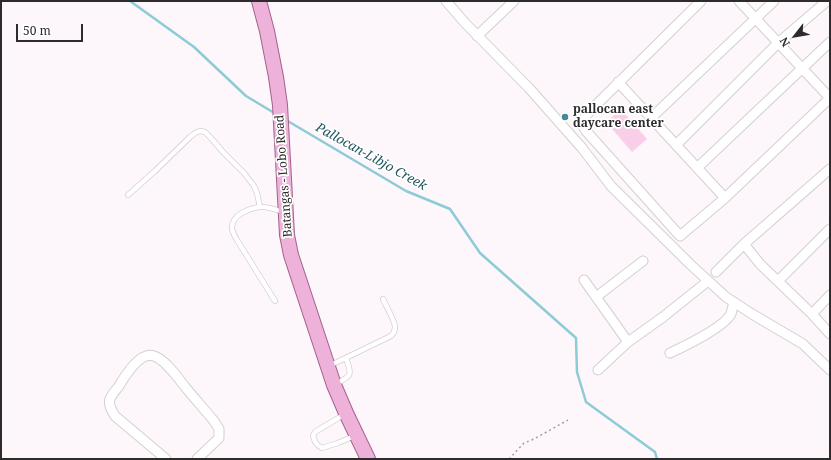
<!DOCTYPE html>
<style>
body{margin:0}
#map{position:relative;width:831px;height:460px;overflow:hidden;background:#fdf6fa;font-family:"Noto Serif",serif}
canvas{display:block}
.frame{position:absolute;inset:0;border:2px solid #2d2b2c;pointer-events:none}
.north{position:absolute;left:775px;top:16px;width:40px;height:40px;-webkit-text-stroke:3px #fff;paint-order:stroke;rotate:239deg;font-size:11px;font-weight:700;line-height:16px;text-align:center;color:#2d2b2c}
.north::after{content:'';display:block;margin:auto;width:14px;height:18px;background:#2d2b2c;clip-path:polygon(50% 0,100% 100%,50% 72%,0 100%)}
.scale{position:absolute;left:16px;top:24px;width:67px;height:18px;box-sizing:border-box;border:2px solid #2d2b2c;border-top:0;padding-left:5px;font-size:12px;line-height:14px;white-space:nowrap;color:#2d2b2c;-webkit-text-stroke:3px #fff;paint-order:stroke}
</style>
<div id="map">
<canvas width="831" height="460"></canvas>
<div class="frame"></div>
<div class="north">N</div>
<div class="scale">50 m</div>
</div>
<script>
const ctx = document.querySelector('canvas').getContext('2d');
ctx.lineJoin = 'round';
function paint(path, color) { ctx.fillStyle = color; ctx.fill(path, 'evenodd'); }
function trace(path, color, width, dash) { ctx.strokeStyle = color; ctx.lineWidth = width; ctx.lineCap = dash ? 'butt' : 'round'; ctx.setLineDash(dash || []); ctx.stroke(path); }
function write(font, color, halo, rows, align = 'center') {
  ctx.font = font + ' "Noto Serif",serif'; ctx.lineWidth = 3.5; ctx.setLineDash([]); ctx.textBaseline = 'middle'; ctx.strokeStyle = halo; ctx.fillStyle = color; for (const [text, x, y, turn = 0] of rows) {
    ctx.save(); ctx.translate(x, y); ctx.rotate((+turn || 0) * Math.PI / 180); ctx.textAlign = isNaN(turn) ? turn : align; if (halo) ctx.strokeText(text, 0, 0); ctx.fillText(text, 0, 0); ctx.restore();
  }
}
const green = new Path2D(`
 M621 109 647 139 632 152 606 122Z`);
const stream = new Path2D(`
 M130 1 194 47 246 96 276 114
 M286 120 406 191 450 209 480 253 576 338 577 372 586 402 655 452 657 459`);
const path = new Path2D(`
 M509 459 524 443 534 439 568 420`);
const lane = new Path2D(`
 M128 195 155 171 190 137 195 133 200 131 205 132 210 137 223 152 244 173 254 186 257 193 260 207
 M275 301 237 240C235 237 233 233 232 229 231 215 248 209 259 207 266 206 277 210 284 212
 M329 366 391 336C393 334 395 331 395 327 395 321 386 306 383 299
 M336 384C352 375 352 376 346 358
 M345 414 315 432 313 436C315 442 316 445 322 448L338 443 354 436`);
const street = new Path2D(`
 M446 1 466 24 529 88 582 148 611 186 692 266 726 297 752 314 803 344 830 370
 M701 1 591 110C585 117 578 121 586 131L680 236 725 198 830 98
 M739 1 830 98
 M477 36 514 1
 M618 82 725 198
 M651 118 774 1
 M676 145 778 43 827 1
 M697 168 830 42
 M744 244 760 264 812 314 830 334
 M716 272 744 244 830 169
 M584 280 628 342
 M778 281 830 229
 M596 297 643 261
 M812 314 830 295
 M670 353C685 346 723 328 731 314 732 310 733 305 734 302
 M598 370 628 342 663 317 708 281
 M166 459 115 416C112 411 108 405 110 399 112 394 116 390 119 386 125 376 140 351 154 356 166 360 178 378 186 388 195 399 205 410 214 421L219 429V438L197 459`);
const primary = new Path2D(`
 M259 1 267 31 276 77 280 105 287 235 291 255 334 385 346 413 368 459`);
const markers = [
 [565,117,4,"#448996"]
];
const poiNames = [
 ["pallocan east",573,110],
 ["daycare center",573,124]
];
const streetNames = [
 ["Batangas - Lobo Road",284,176,-94]
];
const waterNames = [
 ["Pallocan-Libjo Creek",371,157,29]
];
paint(green, '#f9cee9');
trace(stream, '#8dcbd6', 2.5);
trace(lane, '#d5cfd2', 6);
trace(street, '#d5cfd2', 11);
trace(primary, '#a3628d', 16);
trace(path, '#a39ea1', 1.5, [2, 3]);
trace(lane, '#fff', 4.5);
trace(street, '#fff', 9);
trace(primary, '#eeb2da', 14);
for (const [x, y, r, color] of markers) { const dot = new Path2D(); dot.arc(x, y, r, 0, 2 * Math.PI); ctx.fillStyle = color; ctx.fill(dot); trace(dot, '#fff', 1.5); }
write('bold 12px', '#2d2b2c', '#fff', poiNames, 'left');
write('12px', '#2d2b2c', '#fff', streetNames);
write('italic 13px', '#225660', '#fff', waterNames);
</script>
